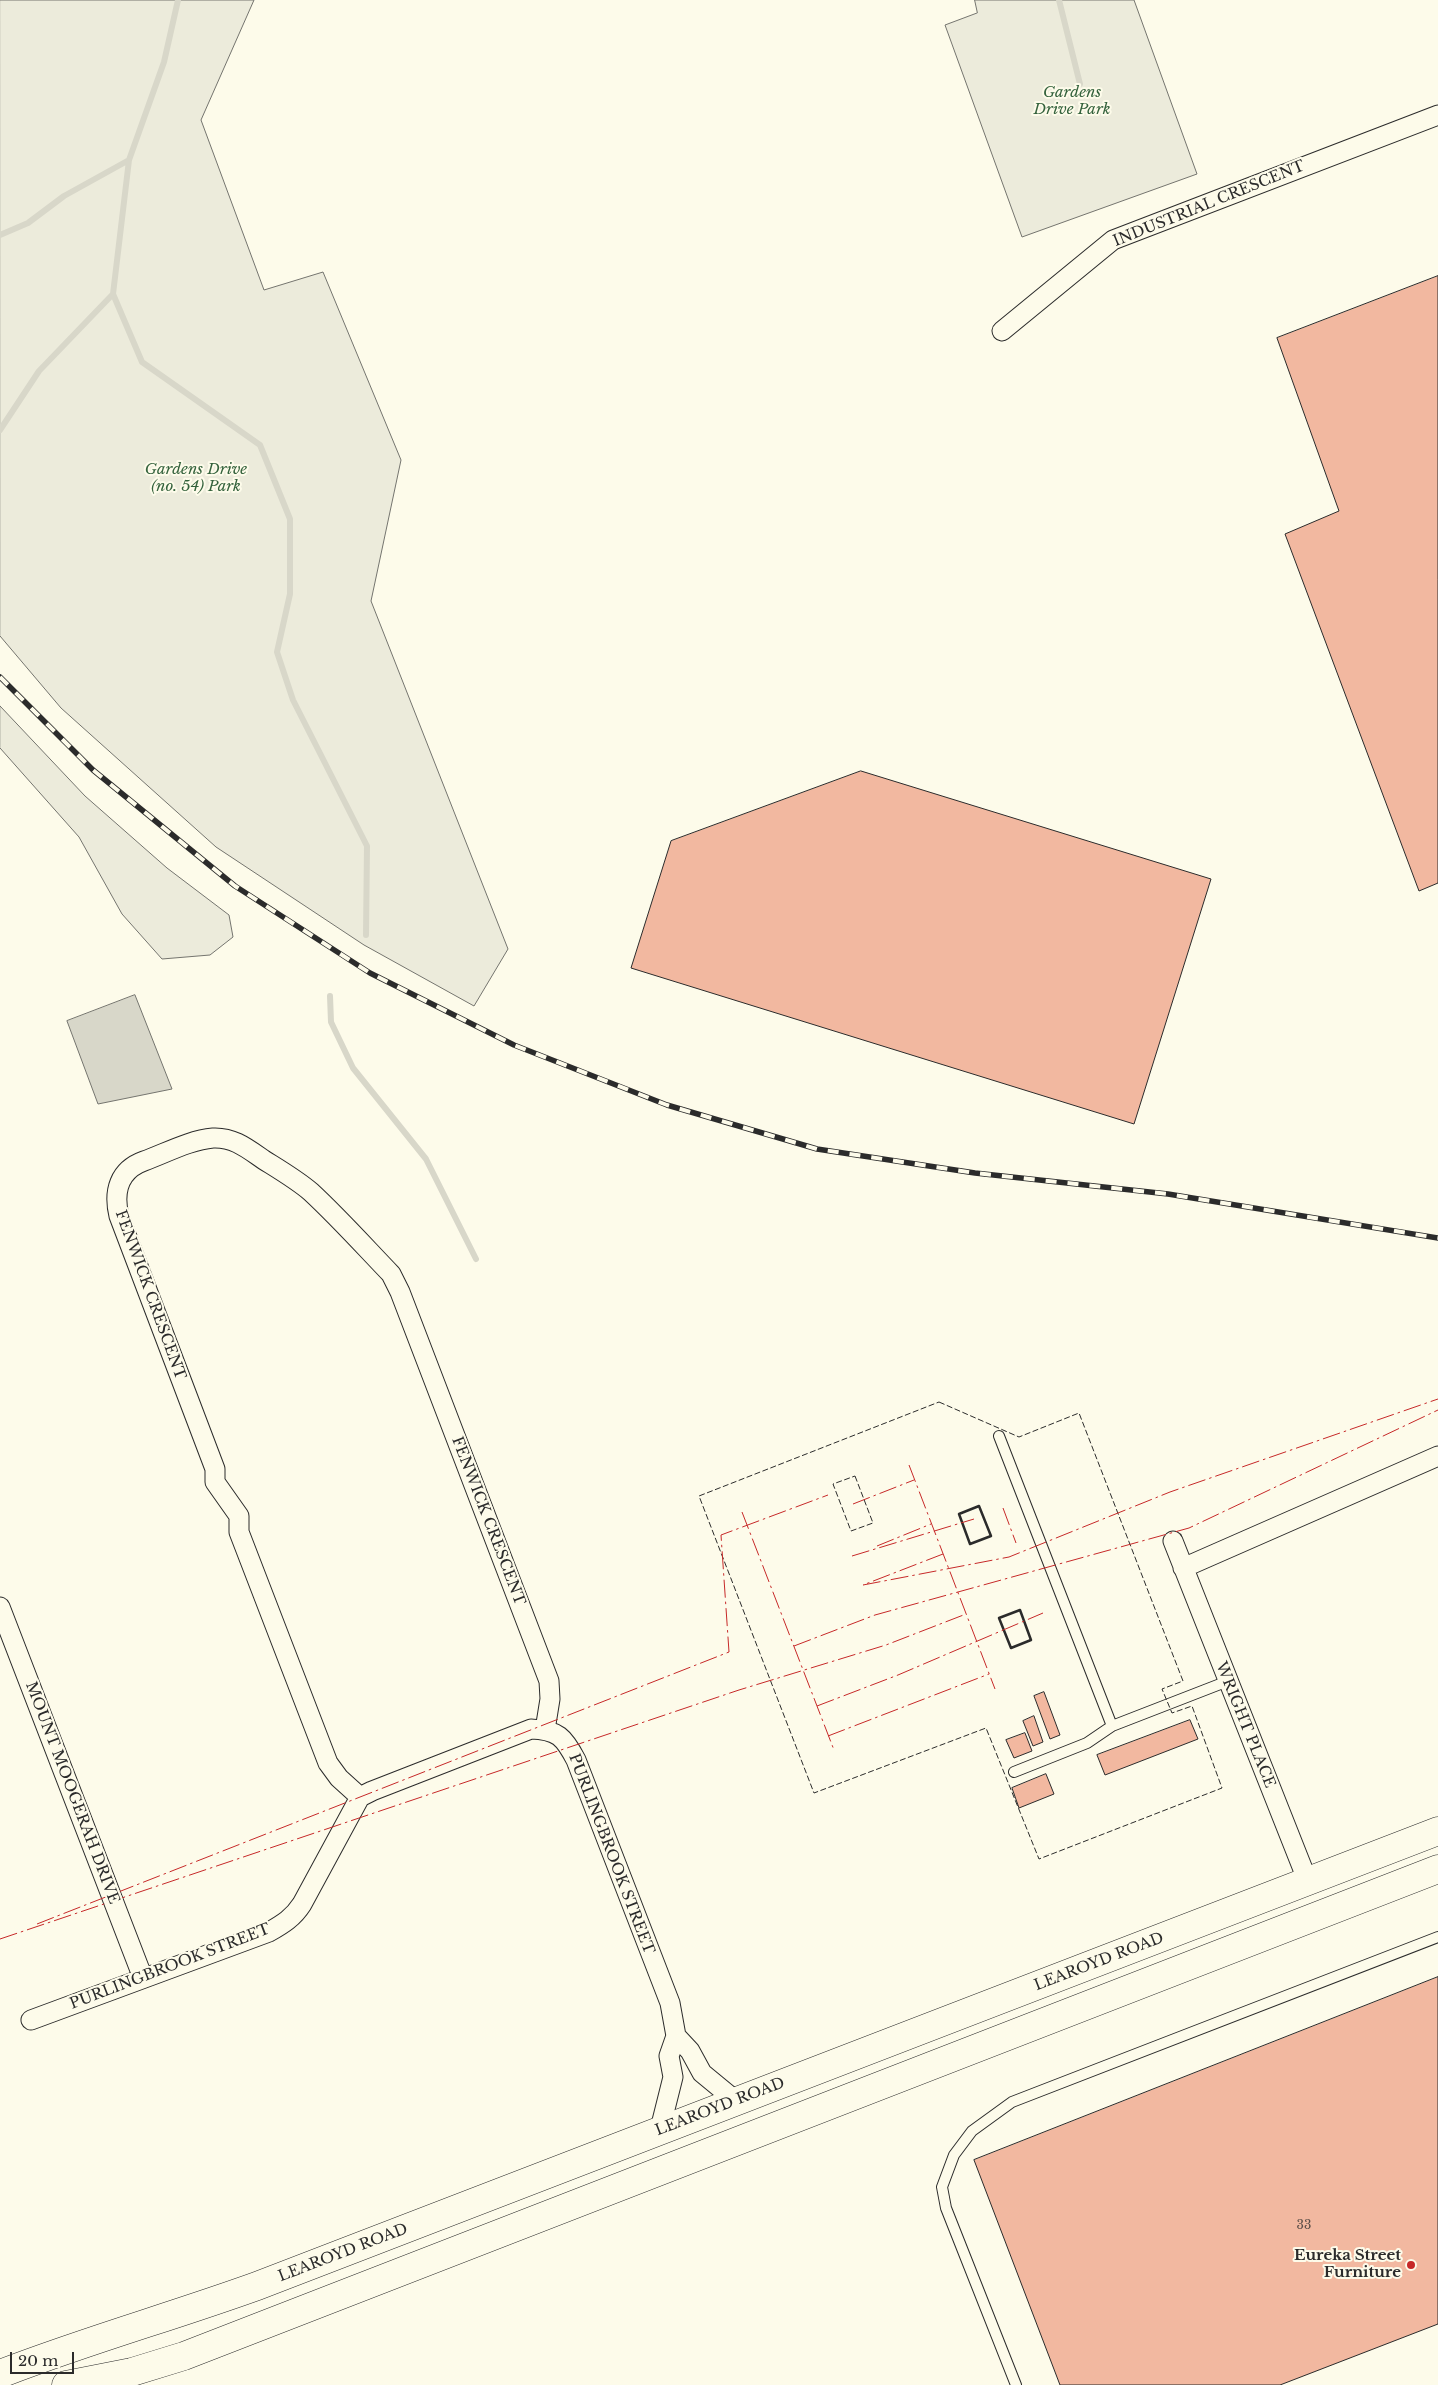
<!DOCTYPE html>
<style>
body{margin:0}
#map{position:relative;width:1438px;height:2385px;overflow:hidden;background:#fdfbea;font-family:"Libre Baskerville",serif}
canvas{display:block}
.scale{position:absolute;left:10px;top:2352px;width:64px;height:22px;box-sizing:border-box;border:2px solid #2b2b2b;border-top:0;padding-left:6px;font-size:15px;line-height:18px;white-space:nowrap;color:#2b2b2b;-webkit-text-stroke:4px #fdfbea;paint-order:stroke}
</style>
<div id="map">
<canvas width="1438" height="2385"></canvas>
<div class="scale">20 m</div>
</div>
<script>
const ctx = document.querySelector('canvas').getContext('2d');
ctx.lineJoin = 'round';
function paint(path, color) { ctx.fillStyle = color; ctx.fill(path, 'evenodd'); }
function trace(path, color, width, dash) { ctx.strokeStyle = color; ctx.lineWidth = width; ctx.lineCap = dash ? 'butt' : 'round'; ctx.setLineDash(dash || []); ctx.stroke(path); }
function write(font, color, halo, rows, align = 'center') {
  ctx.font = font + ' "Libre Baskerville",serif'; ctx.lineWidth = 4; ctx.setLineDash([]); ctx.textBaseline = 'middle'; ctx.strokeStyle = halo; ctx.fillStyle = color; for (const [text, x, y, turn = 0] of rows) {
    ctx.save(); ctx.translate(x, y); ctx.rotate((+turn || 0) * Math.PI / 180); ctx.textAlign = isNaN(turn) ? turn : align; if (halo) ctx.strokeText(text, 0, 0); ctx.fillText(text, 0, 0); ctx.restore();
  }
}
const green = new Path2D(`
 M0 0H254L201 120 264 290 323 272 401 460 371 601 508 949 474 1006 364 945 216 847 61 708 0 636Z
 M975 0H1134L1197 174 1022 237 945 25 977 13Z
 M0 706 85 796 167 868 229 915 233 937 210 955 162 959 122 914 79 837 0 748Z`);
const water = new Path2D(`
 M135 995 172 1089 98 1104 67 1021Z`);
const stream = new Path2D(`
 M1059 0 1080 84
 M0 235 28 223 64 196 129 160
 M113 294 142 362 260 445 290 519V594L277 652 293 700 367 846 366 935
 M0 430 39 371 113 294 129 160 164 62 178 0
 M330 996 331 1022 353 1068 426 1159 476 1259`);
const building = new Path2D(`
 M1438 276V883L1419 891 1285 534 1339 511 1277 338Z
 M861 771 1211 879 1134 1124 631 968 671 841Z
 M1044 1692 1060 1735 1050 1739 1034 1696Z
 M1034 1716 1043 1742 1033 1746 1023 1721Z
 M1190 1720 1198 1739 1105 1775 1097 1755Z
 M1025 1733 1032 1751 1014 1758 1006 1740Z
 M1046 1774 1054 1794 1019 1808 1012 1788Z
 M1438 1977V2324L1280 2385H1060L974 2160Z`);
const service = new Path2D(`
 M999 1436 1112 1726 1228 1681
 M1014 1772 1087 1743 1112 1726
 M1016 2385 946 2208 942 2187 954 2155 972 2131 1012 2102 1438 1937`);
const minor = new Path2D(`
 M1002 331 1113 240 1438 115
 M1173 1541 1308 1882
 M1183 1568 1438 1456
 M0 1607 143 1978
 M360 1797 339 1778 328 1763 239 1532V1516L215 1482V1469L119 1216C113 1191 119 1170 144 1161 166 1153 190 1140 213 1138 234 1137 248 1149 264 1160 280 1170 297 1180 311 1192 339 1218 365 1247 391 1274L400 1292 549 1681 550 1699 545 1730
 M31 2020 269 1932C283 1924 293 1918 302 1904L360 1797 372 1791 531 1729C558 1730 564 1737 576 1760L670 2003 676 2036 669 2056 673 2077 660 2129
 M676 2036 690 2051 702 2073 736 2101`);
const primary = new Path2D(`
 M0 2374C85 2341 171 2317 257 2286L1438 1831
 M66 2385 132 2372 184 2356 1438 1869`);
const rail = new Path2D(`
 M0 677 93 770 235 886 370 973 514 1045 667 1105 817 1149 975 1173 1168 1194 1438 1238`);
const fence = new Path2D(`
 M939 1402 1019 1437 1079 1413 1183 1681 1162 1689 1172 1713 1192 1706 1222 1788 1039 1859 986 1728 814 1793 699 1496Z
 M855 1476 873 1523 851 1531 833 1484Z`);
const wall = new Path2D(`
 M979 1506 991 1536 970 1544 959 1514Z
 M1020 1610 1031 1640 1011 1648 999 1618Z`);
const power = new Path2D(`
 M909 1465 995 1689
 M853 1504 914 1480
 M1003 1508 1016 1543
 M742 1512 834 1750
 M877 1546 931 1524
 M943 1554 863 1585 1009 1557 1170 1492 1438 1399
 M852 1556 974 1519
 M794 1646 875 1615 1189 1528 1438 1410
 M817 1706 898 1675 1043 1613
 M828 1736 989 1674
 M37 1924 729 1652 721 1535 828 1495
 M0 1939 739 1690 886 1645 966 1614`);
const markers = [
 [1411,2265,5,"#c62828"]
];
const numberNames = [
 ["33",1304,2226]
];
const parkNames = [
 ["Gardens",1072,93],
 ["Drive Park",1072,110],
 ["Gardens Drive",196,470],
 ["(no. 54) Park",196,487]
];
const streetNames = [
 ["INDUSTRIAL CRESCENT",1209,204,-22],
 ["FENWICK CRESCENT",150,1295,70],
 ["FENWICK CRESCENT",488,1521,69],
 ["WRIGHT PLACE",1245,1725,68],
 ["MOUNT MOOGERAH DRIVE",72,1793,69],
 ["PURLINGBROOK STREET",611,1854,69],
 ["LEAROYD ROAD",1099,1962,-21],
 ["PURLINGBROOK STREET",170,1967,-21],
 ["LEAROYD ROAD",720,2107,-21],
 ["LEAROYD ROAD",343,2253,-21]
];
const poiNames = [
 ["Eureka Street",1401,2256],
 ["Furniture",1401,2273]
];
paint(green, '#ecebdb');
trace(green, '#74746e', 1);
paint(water, '#d8d7c9');
trace(water, '#74746e', 1);
trace(stream, '#d8d7c9', 6);
paint(building, '#f2b8a0');
trace(building, '#2b2b2b', 1);
trace(service, '#2b2b2b', 12);
trace(minor, '#2b2b2b', 21);
trace(primary, '#2b2b2b', 29);
trace(service, '#fdfbea', 10);
trace(minor, '#fdfbea', 19);
trace(primary, '#fdfbea', 28);
trace(rail, '#2b2b2b', 5.5);
trace(rail, '#fdfbea', 4, [11]);
trace(fence, '#2b2b2b', 1, [6, 2.5]);
trace(wall, '#2b2b2b', 2.5);
trace(power, '#c62828', 1, [18, 4, 2.5, 4]);
for (const [x, y, r, color] of markers) { const dot = new Path2D(); dot.arc(x, y, r, 0, 2 * Math.PI); ctx.fillStyle = color; ctx.fill(dot); trace(dot, '#fdfbea', 2); }
write('12px', '#5d4e48', null, numberNames);
write('italic 15px', '#34623c', '#fdfbea', parkNames);
write('15px', '#2b2b2b', '#fdfbea', streetNames);
write('bold 15px', '#2b2b2b', '#fdfbea', poiNames, 'right');
</script>
